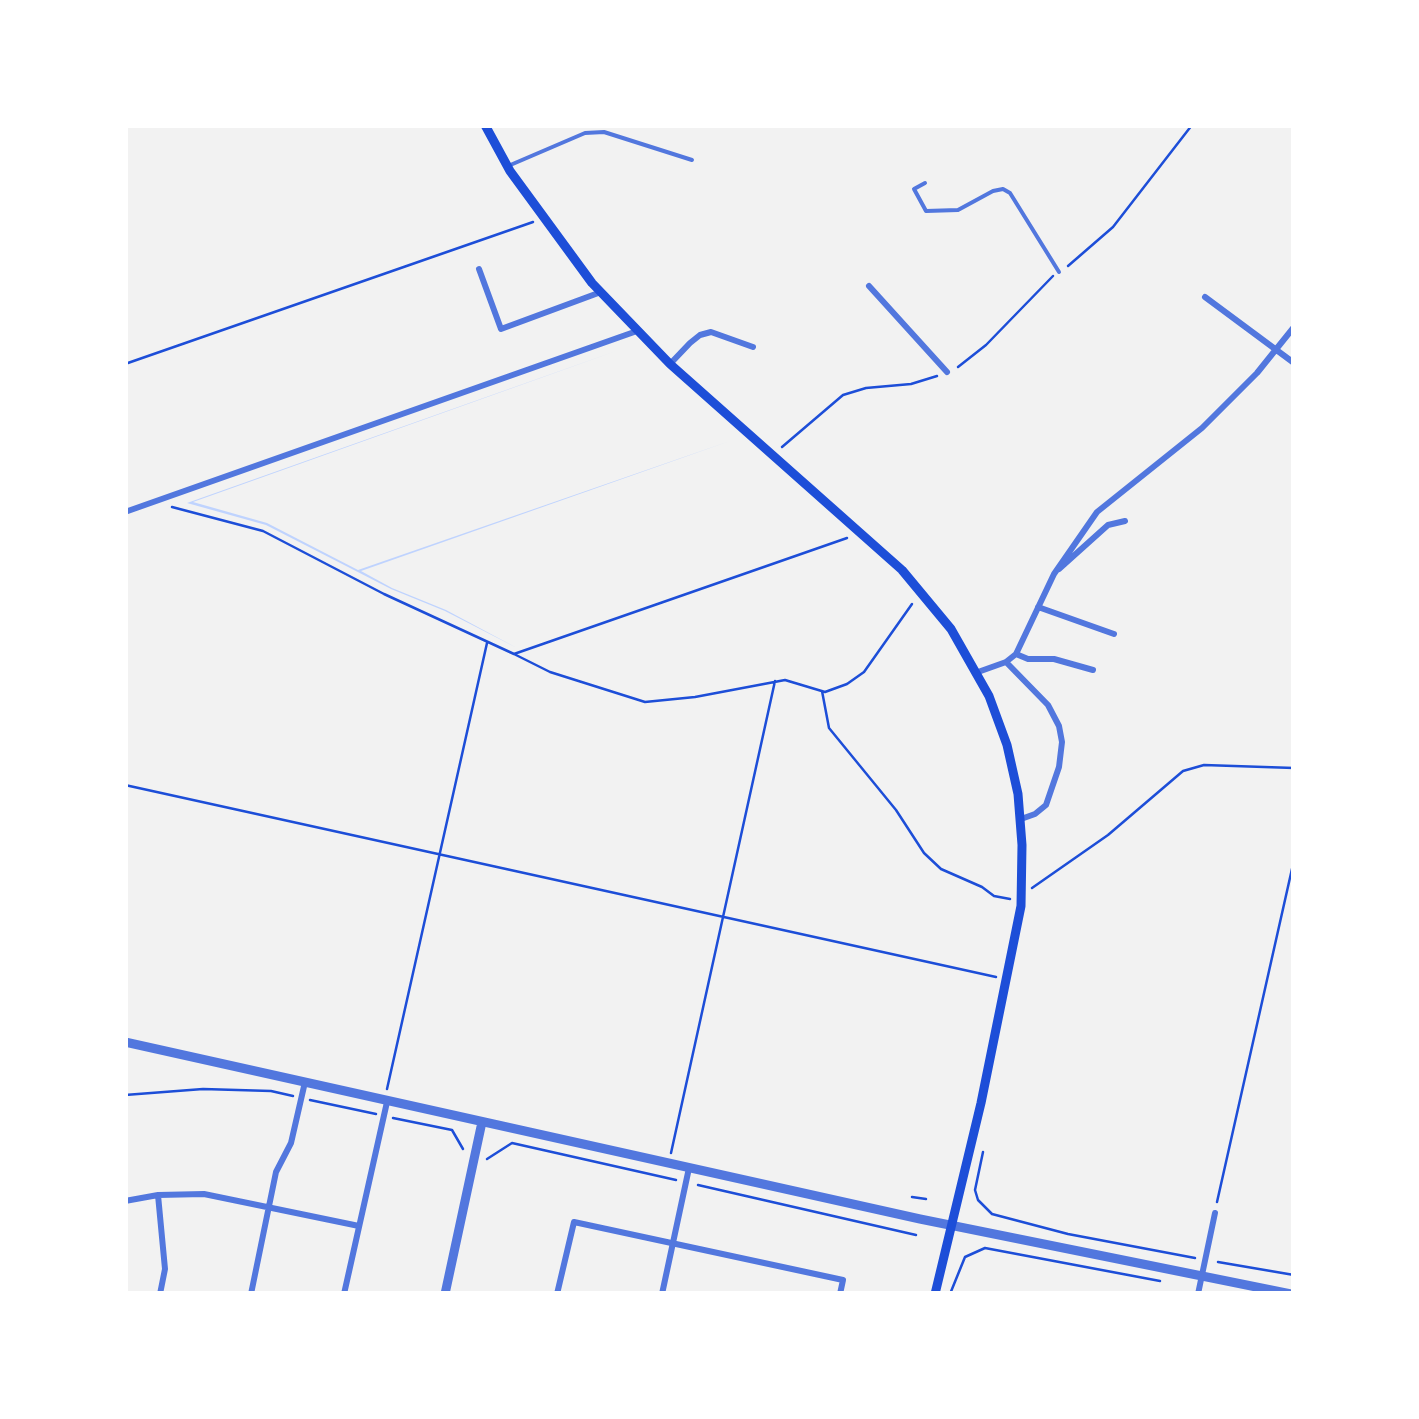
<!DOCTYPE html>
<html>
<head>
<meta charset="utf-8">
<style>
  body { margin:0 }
  #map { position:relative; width:1419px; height:1419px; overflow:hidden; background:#f2f2f2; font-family:"Crimson Pro",serif }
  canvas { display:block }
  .frame { position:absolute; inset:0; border:128px solid #fff; pointer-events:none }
</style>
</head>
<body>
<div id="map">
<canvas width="1419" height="1419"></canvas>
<div class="frame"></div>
</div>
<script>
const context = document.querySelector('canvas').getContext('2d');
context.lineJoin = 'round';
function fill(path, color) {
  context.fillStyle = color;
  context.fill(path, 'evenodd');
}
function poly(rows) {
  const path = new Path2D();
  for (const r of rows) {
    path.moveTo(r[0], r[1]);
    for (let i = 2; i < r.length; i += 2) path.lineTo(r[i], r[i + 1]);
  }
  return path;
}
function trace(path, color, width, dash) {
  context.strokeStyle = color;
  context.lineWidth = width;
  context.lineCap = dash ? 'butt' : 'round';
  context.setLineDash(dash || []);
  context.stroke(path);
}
fill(poly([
  [619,350,193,502,267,523,358,570,730,441,361,571,392,588,446,610,517,648,445,611,391,589,266,525,187,503]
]), '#bfd3fe');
trace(poly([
  [1068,266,1113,227,1192,125],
  [125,364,533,222],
  [958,367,986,345,1053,276],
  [782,447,843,395,866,388,911,384,937,376],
  [172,507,263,531,384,594,514,654,847,538],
  [514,654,550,672,645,702,695,697,785,680,825,692,847,684,864,672,912,604],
  [822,691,829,728,896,810,924,853,941,869,982,887,994,896,1010,899],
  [125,785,996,977],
  [1032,888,1108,835,1183,771,1204,765,1294,768],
  [387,1089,487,643],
  [125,1095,203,1089,271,1091,293,1096],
  [310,1100,376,1114],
  [393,1118,452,1130,463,1149],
  [983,1152,975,1190,978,1200,992,1214,1068,1234,1195,1258],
  [671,1153,775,681],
  [487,1159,512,1143,676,1180],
  [698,1185,916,1235],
  [912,1197,926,1199],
  [1217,1202,1294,860],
  [1218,1262,1294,1275],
  [950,1294,965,1257,985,1248,1160,1281]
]), '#1d4ed8', 2.5);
trace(poly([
  [508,166,585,133,604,132,692,160],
  [925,183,914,189,926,211,958,210,993,191,1003,189,1010,193,1059,272]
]), '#5277de', 4);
trace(poly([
  [479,269,501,329,601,292],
  [869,286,947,372],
  [1205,297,1294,363],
  [670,364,690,343,700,335,711,332,753,347],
  [125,512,637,331],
  [1059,569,1108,525,1125,521],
  [1038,607,1114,634],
  [1016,654,1028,659,1054,659,1093,670],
  [1006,662,1048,705,1059,726,1062,742,1059,767,1046,805,1035,814,1021,819],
  [978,672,1006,662,1016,654,1054,574,1097,512,1202,428,1257,373,1294,327],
  [158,1195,165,1269,160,1294],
  [125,1201,158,1195,204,1194,359,1226],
  [251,1294,276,1172,291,1143,305,1082],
  [344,1294,387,1102],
  [557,1294,574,1222,843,1280,840,1294],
  [662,1294,689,1168],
  [1198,1294,1215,1213]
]), '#5277de', 6);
trace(poly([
  [125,1042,920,1219,1291,1294],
  [445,1294,482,1122]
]), '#5277de', 9);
trace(poly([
  [485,125,510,171,592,283,670,364,902,570,951,629,989,696,1007,745,1018,794,1022,845,1021,906,981,1103,935,1294]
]), '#1d4ed8', 9);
</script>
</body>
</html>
